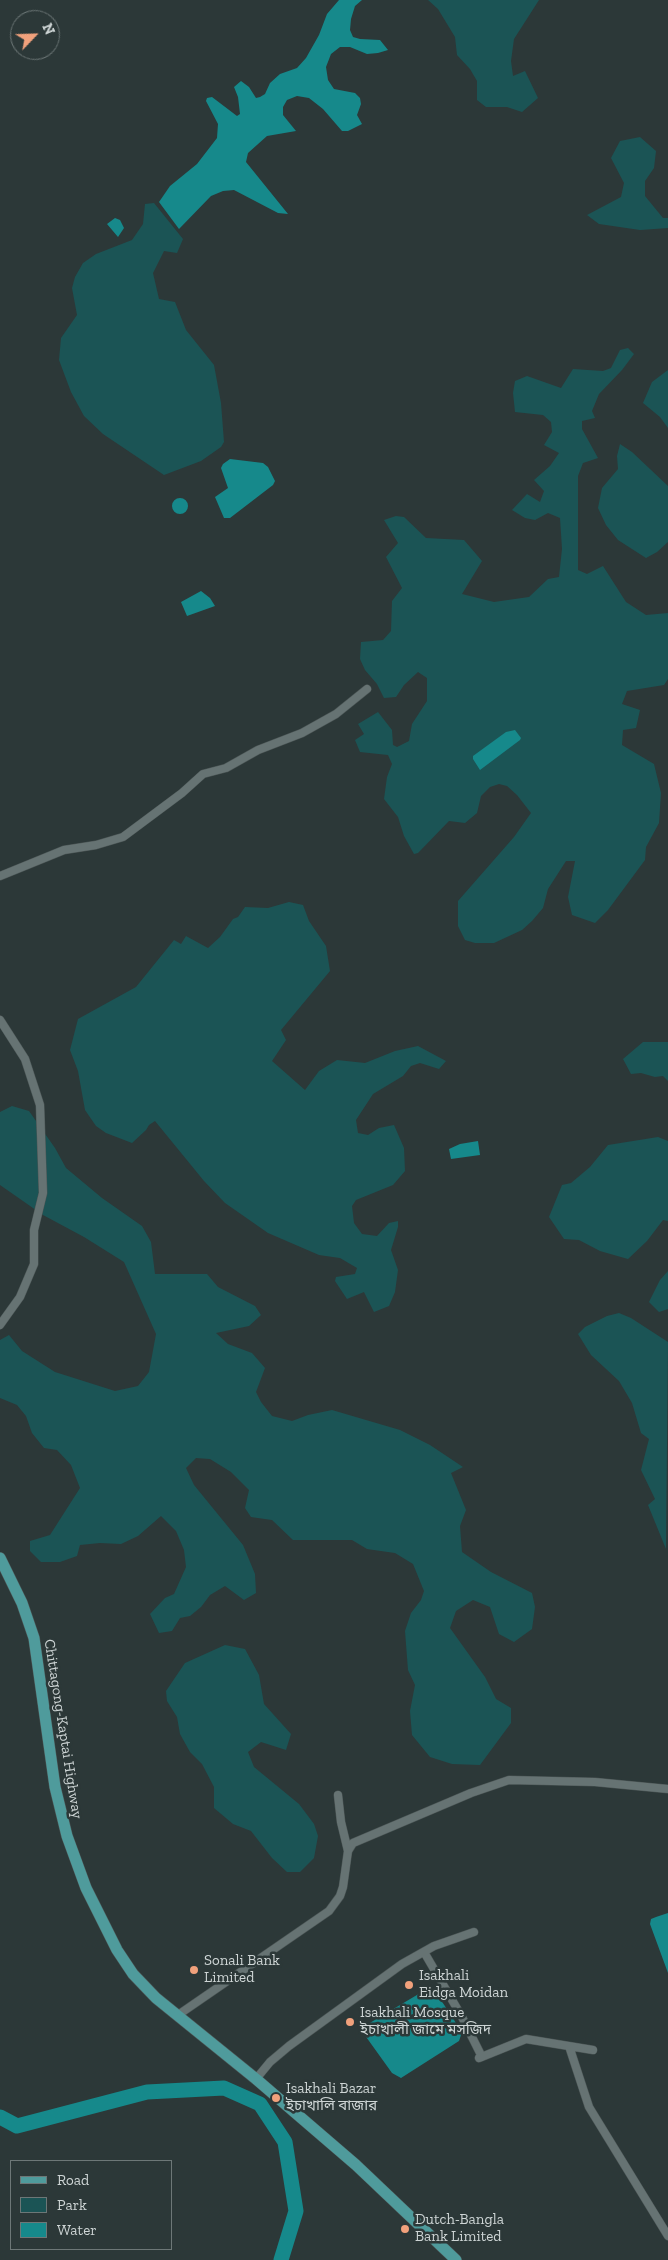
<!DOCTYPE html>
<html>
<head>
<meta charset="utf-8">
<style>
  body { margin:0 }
  #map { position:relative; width:668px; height:2260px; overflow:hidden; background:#2c3838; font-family:"Zilla Slab",serif }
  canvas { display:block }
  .legend { position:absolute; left:10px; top:2160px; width:162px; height:90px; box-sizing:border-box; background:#2c3838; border:1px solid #6d7777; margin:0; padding:6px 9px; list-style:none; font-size:15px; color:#ced5d5 }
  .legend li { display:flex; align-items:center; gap:10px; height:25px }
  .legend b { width:25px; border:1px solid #6d7777 }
  .north { position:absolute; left:10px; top:10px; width:50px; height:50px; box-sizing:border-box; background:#2c3838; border:1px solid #6d7777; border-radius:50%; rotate:66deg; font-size:14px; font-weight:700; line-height:20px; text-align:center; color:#ced5d5 }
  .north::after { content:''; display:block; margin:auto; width:18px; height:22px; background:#f1a17c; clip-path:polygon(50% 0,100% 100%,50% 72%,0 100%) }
</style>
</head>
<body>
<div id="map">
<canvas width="668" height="2260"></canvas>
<ul class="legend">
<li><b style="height:6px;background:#4f9b9c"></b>Road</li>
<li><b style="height:14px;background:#1b5455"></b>Park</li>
<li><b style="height:14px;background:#16898b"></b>Water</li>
</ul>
<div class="north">N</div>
</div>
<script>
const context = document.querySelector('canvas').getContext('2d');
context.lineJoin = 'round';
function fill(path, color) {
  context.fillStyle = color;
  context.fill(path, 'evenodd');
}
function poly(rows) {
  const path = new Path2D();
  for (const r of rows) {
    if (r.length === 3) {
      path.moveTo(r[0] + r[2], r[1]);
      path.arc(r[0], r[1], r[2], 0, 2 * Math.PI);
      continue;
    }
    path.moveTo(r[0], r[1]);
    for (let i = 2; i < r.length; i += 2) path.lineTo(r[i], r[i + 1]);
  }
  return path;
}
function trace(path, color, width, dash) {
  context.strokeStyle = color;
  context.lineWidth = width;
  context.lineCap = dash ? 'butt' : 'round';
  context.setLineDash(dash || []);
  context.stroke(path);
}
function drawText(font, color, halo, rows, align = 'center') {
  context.font = font + ' "Zilla Slab","Noto Sans Bengali",serif';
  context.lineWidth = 5;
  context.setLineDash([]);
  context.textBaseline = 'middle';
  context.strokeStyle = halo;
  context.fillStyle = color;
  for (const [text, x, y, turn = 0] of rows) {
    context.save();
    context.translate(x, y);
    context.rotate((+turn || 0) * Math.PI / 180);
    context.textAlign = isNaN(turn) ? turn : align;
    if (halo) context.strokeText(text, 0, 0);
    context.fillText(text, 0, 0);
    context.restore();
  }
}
fill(poly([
  [428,0,539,0,514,39,511,61,513,76,525,71,538,98,522,112,507,107,486,107,477,100,477,81,470,69,457,55,455,37,438,9],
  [640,137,656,151,654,168,645,181,645,196,663,218,668,218,668,228,640,230,599,224,587,215,621,197,624,183,611,158,620,141],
  [154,203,183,239,177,253,164,251,153,273,159,299,175,302,186,330,214,365,221,403,224,442,221,447,201,461,164,475,103,434,84,416,71,392,59,360,61,338,77,315,72,288,75,277,83,263,96,254,132,240,143,224,145,204],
  [628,348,634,354,622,370,599,394,592,411,595,418,582,421,582,429,598,458,583,463,578,476,578,570,587,574,603,566,626,602,646,615,668,613,668,679,664,685,627,691,622,704,640,710,636,728,623,730,622,745,654,764,661,793,659,823,646,847,645,860,608,910,595,923,572,915,568,897,575,861,566,861,548,889,543,908,532,921,522,930,494,943,475,943,465,940,458,926,458,901,514,837,531,813,517,795,507,786,499,784,490,787,481,796,477,813,465,823,449,821,418,853,414,854,404,836,398,817,384,799,387,777,392,764,388,755,360,752,355,740,364,734,358,724,378,712,392,730,393,745,397,747,409,741,412,724,427,701,427,678,418,672,404,685,396,697,384,698,377,684,365,670,360,659,361,642,383,640,391,631,392,601,402,588,386,557,398,543,384,520,396,516,404,517,426,538,464,540,482,561,462,594,494,602,529,597,548,579,559,577,562,549,560,518,548,513,535,520,525,518,512,510,527,494,540,502,544,491,534,480,550,466,559,453,544,445,552,432,551,422,543,415,515,412,513,393,515,381,527,376,561,388,573,369,603,371,611,368,620,350],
  [668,370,668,428,660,417,643,403,652,382],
  [620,444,632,452,668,486,668,542,657,552,646,558,618,540,606,525,598,508,602,488,618,469,617,456],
  [289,902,303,905,309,921,326,946,330,971,281,1030,286,1040,272,1061,305,1090,319,1071,337,1060,365,1063,395,1051,418,1046,446,1061,439,1069,420,1063,411,1066,403,1076,373,1094,356,1120,358,1133,368,1135,379,1128,394,1125,404,1148,405,1171,393,1185,356,1200,352,1206,354,1223,362,1234,377,1236,389,1223,398,1221,398,1227,391,1250,398,1270,395,1292,389,1306,374,1312,364,1292,347,1299,335,1281,336,1277,355,1274,357,1268,340,1258,319,1255,268,1233,225,1203,204,1181,155,1121,149,1125,146,1130,132,1143,106,1133,96,1126,85,1110,78,1071,70,1050,78,1019,136,987,174,940,181,944,186,936,208,948,220,937,233,919,238,917,245,907,268,908],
  [643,1042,668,1042,668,1081,663,1076,655,1077,641,1073,631,1074,623,1059],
  [12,1106,29,1111,55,1148,66,1168,102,1198,142,1226,151,1242,155,1274,207,1274,218,1287,255,1306,261,1315,249,1326,216,1333,228,1344,252,1353,265,1368,256,1392,261,1402,272,1416,292,1421,308,1415,332,1410,400,1430,430,1445,463,1467,451,1473,466,1510,460,1526,462,1552,491,1572,532,1593,535,1607,532,1629,514,1642,499,1634,490,1607,473,1600,456,1611,450,1628,485,1677,496,1699,511,1708,511,1723,480,1765,452,1764,430,1757,412,1735,410,1711,415,1685,408,1670,405,1631,411,1613,421,1600,424,1591,413,1564,395,1553,367,1549,352,1540,293,1540,272,1520,251,1517,245,1508,249,1490,231,1472,210,1459,196,1458,186,1468,194,1485,243,1545,255,1574,256,1593,244,1600,225,1586,210,1595,201,1607,190,1616,180,1618,172,1631,159,1633,150,1614,165,1598,174,1594,186,1567,184,1550,176,1531,161,1516,138,1536,121,1544,100,1543,80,1545,77,1556,60,1562,41,1562,30,1551,30,1541,50,1535,80,1488,71,1465,57,1450,44,1448,32,1433,26,1416,17,1405,0,1398,0,1340,9,1335,22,1351,55,1372,115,1391,138,1386,149,1372,156,1334,124,1262,84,1237,43,1215,0,1185,0,1112],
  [658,1137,668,1141,668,1221,663,1220,647,1241,628,1259,600,1251,579,1240,564,1239,549,1217,562,1185,571,1183,590,1167,608,1145],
  [668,1271,668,1309,659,1312,649,1302,660,1280],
  [619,1313,631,1318,668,1342,666,1549,648,1505,655,1499,641,1470,649,1439,641,1433,632,1403,619,1381,591,1355,578,1334,585,1327,607,1316],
  [225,1645,245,1649,259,1675,264,1704,291,1734,286,1750,261,1742,248,1752,254,1767,299,1804,314,1824,318,1836,314,1858,300,1872,287,1872,272,1858,251,1831,233,1824,214,1808,214,1787,202,1764,190,1752,180,1734,177,1717,167,1701,166,1691,185,1663]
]), '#1b5455');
fill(poly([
  [339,0,362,0,355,6,351,19,350,30,353,37,360,39,380,40,388,50,378,53,367,54,350,47,340,47,331,54,326,67,328,80,334,89,355,93,360,98,361,104,357,115,362,124,348,131,342,131,323,109,309,98,297,96,287,100,283,107,283,115,296,131,267,136,248,153,246,162,288,214,278,213,234,190,223,191,211,196,179,229,159,202,170,186,197,164,217,138,218,124,206,101,207,98,212,97,237,116,240,114,238,97,234,87,241,81,249,87,256,98,260,97,265,94,270,83,280,74,297,68,306,58,319,35,327,14],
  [115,218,120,220,124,228,118,237,107,224],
  [230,459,263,463,268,467,275,481,273,485,230,518,224,518,215,497,228,488,221,468,223,464],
  [180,506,8],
  [201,591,210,598,215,606,187,616,181,602],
  [515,730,521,738,520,740,480,770,473,759,473,756,506,732],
  [478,1141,480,1155,451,1159,449,1149,460,1144],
  [668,1913,668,1973,650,1924,651,1919,656,1917],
  [427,1989,432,1989,437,1994,456,2023,461,2035,459,2041,401,2078,392,2073,364,2034,363,2029,368,2024]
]), '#16898b');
trace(poly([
  [0,2117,17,2126,147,2092,224,2088,260,2104,285,2142,296,2211,281,2260]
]), '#16898b', 15);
const minor = poly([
  [0,876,64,850,96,845,123,837,182,793,203,774,226,768,258,750,302,733,336,714,367,689],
  [0,1020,25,1059,40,1105,43,1193,34,1230,34,1264,20,1297,0,1325],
  [338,1795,341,1822,348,1851],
  [424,1952,462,2017,482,2057],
  [178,2015,329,1911,340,1896,343,1887,348,1851,353,1843,471,1793,509,1780,595,1782,668,1789],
  [569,2046,589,2107,668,2236],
  [479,2058,526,2039,593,2050],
  [256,2079,270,2062,289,2046,402,1964,434,1946,474,1932]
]);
const primary = poly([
  [0,1558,22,1603,34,1638,55,1787,67,1836,86,1888,117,1950,133,1974,156,1998,256,2079,356,2165,456,2260]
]);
trace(minor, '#4c5656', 9);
trace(primary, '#4c5656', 12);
trace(minor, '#667373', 8);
trace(primary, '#4f9b9c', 11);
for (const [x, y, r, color] of [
  [194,1970,5,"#f1a17c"],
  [409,1985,5,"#f1a17c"],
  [350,2022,5,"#f1a17c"],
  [276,2098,5,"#f1a17c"],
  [405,2229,5,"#f1a17c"]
]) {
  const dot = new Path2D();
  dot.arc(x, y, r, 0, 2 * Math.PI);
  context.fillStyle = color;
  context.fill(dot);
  trace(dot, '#2c3838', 2);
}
drawText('15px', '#ced5d5', '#2c3838', [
  ["Chittagong-Kaptai Highway",63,1729,81]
]);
drawText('15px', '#ced5d5', '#2c3838', [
  ["Sonali Bank",204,1961],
  ["Limited",204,1978],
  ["Isakhali",419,1976],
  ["Eidga Moidan",419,1993],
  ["Isakhali Mosque",360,2013],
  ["ইচাখালী জামে মসজিদ",360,2030],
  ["Isakhali Bazar",286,2089],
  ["ইচাখালি বাজার",286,2106],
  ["Dutch-Bangla",415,2220],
  ["Bank Limited",415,2237]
], 'left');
</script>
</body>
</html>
